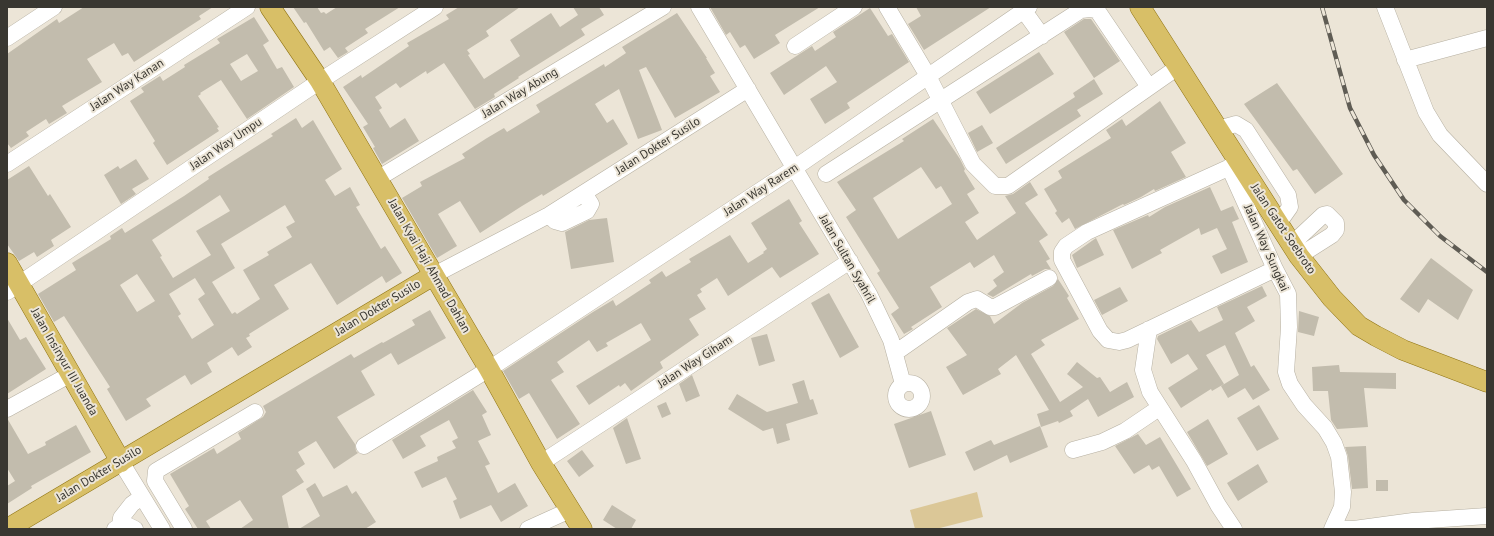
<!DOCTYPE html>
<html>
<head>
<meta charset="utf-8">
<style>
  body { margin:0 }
  #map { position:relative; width:1494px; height:536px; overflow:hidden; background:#ece5d7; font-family:"PT Sans",sans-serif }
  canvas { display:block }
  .frame { position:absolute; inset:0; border:8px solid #393731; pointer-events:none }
</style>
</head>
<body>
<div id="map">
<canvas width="1494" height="536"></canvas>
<div class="frame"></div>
</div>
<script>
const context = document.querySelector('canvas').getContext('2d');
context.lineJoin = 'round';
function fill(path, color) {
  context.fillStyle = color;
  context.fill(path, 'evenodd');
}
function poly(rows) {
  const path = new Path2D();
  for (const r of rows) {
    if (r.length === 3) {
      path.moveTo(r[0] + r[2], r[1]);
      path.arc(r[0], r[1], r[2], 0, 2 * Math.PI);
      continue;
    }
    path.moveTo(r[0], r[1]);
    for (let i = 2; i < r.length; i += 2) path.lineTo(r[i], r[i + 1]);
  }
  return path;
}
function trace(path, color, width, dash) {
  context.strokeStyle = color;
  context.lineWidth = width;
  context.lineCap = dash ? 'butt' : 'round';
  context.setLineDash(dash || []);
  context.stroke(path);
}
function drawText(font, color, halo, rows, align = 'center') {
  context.font = font + ' "PT Sans",sans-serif';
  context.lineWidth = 4;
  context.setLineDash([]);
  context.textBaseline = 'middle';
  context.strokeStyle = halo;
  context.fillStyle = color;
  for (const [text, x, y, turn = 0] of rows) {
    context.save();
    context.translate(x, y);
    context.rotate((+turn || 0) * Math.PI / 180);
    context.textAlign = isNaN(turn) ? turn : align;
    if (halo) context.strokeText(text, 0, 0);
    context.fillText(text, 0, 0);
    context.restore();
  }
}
fill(poly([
  [977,492,983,517,936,529,915,529,910,510]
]), '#dbc797');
fill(poly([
  [84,7,213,7,199,16,201,19,134,62,128,53,122,56,114,43,87,59,102,82,62,106,67,113,49,124,46,119,26,132,29,136,11,148,7,143,7,54,57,19,59,23],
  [293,7,317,7,321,13,324,12,326,14,337,7,400,7,365,29,368,33,345,48,348,52,338,58,330,47,324,51,306,22,304,23],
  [459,7,520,7,486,31,489,36,467,50,470,54,468,55,484,79,520,56,510,40,551,13,560,27,578,15,573,7,599,7,604,15,581,29,585,35,518,77,519,78,494,94,495,97,475,109,444,63,427,74,426,71,400,88,396,83,375,97,382,108,379,110,390,128,405,118,419,141,382,164,373,148,375,147,363,127,368,124,343,87,361,75,362,78,409,46,407,43,449,19,446,15],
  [710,7,820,7,775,35,780,43,754,59,745,45,740,48,730,32,726,35],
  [916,7,991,7,924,50,908,24,921,16],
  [870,8,888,36,892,34,909,62,847,103,850,108,825,124,810,99,837,82,826,66,784,95,770,73,812,46,815,51,836,37,833,32],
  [677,13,707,58,706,58,715,73,710,76,720,92,675,118,646,67,639,70,662,130,638,139,619,89,595,104,607,123,613,119,628,144,543,196,542,194,522,206,480,233,460,201,438,214,457,246,437,258,402,198,422,186,420,182,465,158,462,154,487,138,504,128,507,132,540,112,536,105,604,64,605,67,626,53,622,47],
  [254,17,269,41,263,45,277,69,282,67,294,87,247,119,221,80,200,93,201,94,198,96,219,127,217,128,219,131,167,165,153,143,155,141,130,101,144,92,141,88,160,76,163,81,185,67,184,65,220,43,217,39],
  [247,54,258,71,241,81,230,64],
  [1084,19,1091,19,1120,61,1094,78,1064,32],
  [1039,52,1054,74,990,114,976,92],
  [1094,79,1103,94,1077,110,1081,116,1006,164,996,148,1075,97,1073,93],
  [1277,83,1343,174,1315,194,1297,169,1293,171,1244,104],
  [1160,101,1186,143,1171,152,1186,177,1155,191,1154,189,1141,197,1124,205,1123,204,1075,229,1069,218,1062,223,1055,213,1057,211,1044,189,1062,178,1058,171,1111,138,1106,130,1122,119,1126,126],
  [296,118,302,128,313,120,342,169,325,180,335,196,350,187,360,205,356,207,381,249,385,246,402,273,386,283,382,276,337,305,311,263,274,285,289,309,249,334,250,336,246,338,252,347,238,356,232,347,207,363,212,372,191,385,185,375,146,399,151,406,126,421,107,389,110,387,64,316,54,322,38,294,76,270,72,263,111,239,110,236,122,228,125,233,184,196,209,179,208,177,273,136,271,134],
  [220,195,230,211,196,231,211,255,173,278,160,257,162,256,152,240],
  [285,205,295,222,286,227,292,237,267,252,269,255,243,270,260,299,237,314,235,312,232,314,212,282,235,268,221,244],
  [137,274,155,301,137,312,120,285],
  [195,278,205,294,198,299,214,325,192,339,178,316,181,314,169,294],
  [933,119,960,159,965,169,964,171,975,189,967,194,979,213,965,222,977,240,1016,213,1005,196,1013,194,1030,182,1038,195,1025,203,1048,235,1039,241,1050,259,1046,261,1051,269,1045,269,1032,276,1031,274,993,297,987,294,997,286,993,280,1004,272,994,255,974,268,970,262,930,287,942,307,911,327,913,329,904,334,891,314,899,308,877,273,880,271,846,217,856,210,837,182,904,141,902,139],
  [921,167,936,189,941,186,952,204,898,239,873,198],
  [982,125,993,143,977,152,968,133],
  [136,159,149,179,132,189,136,194,121,204,104,175,118,166,120,169],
  [29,166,48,196,50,194,71,227,51,240,54,246,37,257,34,252,19,261,7,244,7,180],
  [1210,187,1221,211,1233,206,1239,219,1232,222,1248,262,1221,274,1212,256,1227,249,1217,228,1201,235,1199,228,1160,250,1162,253,1132,269,1113,230,1148,215,1149,217,1165,207],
  [789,199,802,221,799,223,819,254,780,278,772,267,728,296,717,278,700,289,702,292,697,295,706,309,689,319,699,335,660,362,663,368,631,391,625,383,620,387,619,385,589,405,576,386,651,340,641,323,606,343,608,346,597,352,589,340,557,362,564,372,551,380,580,424,557,439,529,393,519,399,503,371,593,312,613,300,616,306,651,283,649,280,662,271,666,277,691,262,689,259,730,235,748,263,764,253,763,252,767,249,751,223],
  [607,218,614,262,571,269,565,232,589,220],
  [1096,238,1104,255,1077,268,1072,255],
  [1431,258,1473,290,1458,320,1428,299,1419,313,1400,299],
  [1058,279,1069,296,1067,298,1079,319,1041,340,1045,345,1031,354,1060,402,1083,387,1067,374,1077,362,1097,378,1100,377,1110,392,1127,382,1134,397,1098,417,1088,399,1070,411,1073,416,1059,423,1058,421,1041,427,1037,414,1049,410,1016,355,998,369,1001,374,963,395,946,367,967,355,947,328,976,309,990,316,994,324,1022,303,1053,286],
  [1262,286,1267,296,1247,307,1255,321,1235,333,1251,367,1254,365,1270,390,1253,400,1245,388,1228,398,1221,386,1239,375,1225,345,1206,355,1224,384,1212,391,1211,389,1181,408,1168,388,1198,369,1188,354,1171,364,1157,339,1158,336,1191,320,1199,332,1223,320,1217,307],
  [1120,287,1128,301,1102,315,1094,300],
  [829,293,859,347,840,358,811,303],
  [430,310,446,338,398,365,391,353,361,371,375,395,337,417,355,444,356,451,358,453,334,469,316,441,298,452,305,464,296,470,304,482,282,496,289,529,240,529,253,520,240,500,206,521,211,529,198,529,185,509,189,506,170,474,214,448,217,454,241,439,238,433,263,417,266,412,263,406,351,354,354,358,382,342,383,343,415,325,412,320],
  [1299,311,1319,317,1314,336,1298,332],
  [7,318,20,340,26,337,46,369,7,394],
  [767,334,775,361,759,366,751,338],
  [1339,365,1340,372,1396,373,1396,389,1364,388,1368,427,1337,429,1331,420,1328,391,1313,391,1312,367],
  [692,375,700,396,686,402,679,384],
  [804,380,810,400,813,399,818,414,786,424,790,440,777,444,773,428,763,431,728,409,737,394,767,412,798,403,792,384],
  [473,390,487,412,482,415,491,435,478,441,490,464,485,466,498,493,515,483,528,506,501,522,491,505,460,519,453,501,457,499,446,477,422,488,414,472,438,461,437,457,456,448,452,441,458,438,449,420,420,436,426,446,403,459,392,440],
  [666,402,671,414,662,418,657,406],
  [1259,405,1279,439,1257,451,1237,418],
  [931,411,946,455,909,468,894,424],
  [7,418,28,454,46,445,45,442,76,425,91,452,31,486,32,488,7,504,7,486,15,481,7,468],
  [627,418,641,459,626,464,613,428],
  [1208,419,1228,454,1207,466,1187,432],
  [1040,426,1048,447,1010,463,1007,455,974,471,965,452,991,440,994,445],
  [1138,434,1146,445,1160,437,1191,489,1177,497,1159,466,1152,470,1149,465,1134,474,1115,446],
  [1366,446,1368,488,1352,489,1348,456,1345,447],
  [582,450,594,466,579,477,567,461],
  [1258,464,1268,482,1238,501,1227,483],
  [1376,480,1388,480,1388,491,1376,491],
  [315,483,323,497,347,485,352,494,356,491,376,522,365,529,299,529,320,516,306,489],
  [612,505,636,520,631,529,617,529,603,520]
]), '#c2bcad');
const minor = poly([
  [699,7,869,294,891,340,903,384],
  [887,7,928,76,973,164,995,186,1008,186,1178,67],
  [1385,7,1426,112,1440,135,1487,184],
  [1024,11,1042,36],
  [7,38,54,7],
  [795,46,854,7],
  [1405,60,1487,38],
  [1218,129,1236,124,1246,130,1288,195,1290,207,1278,224],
  [1239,163,1087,232,1066,246,1062,252,1062,260,1100,331,1108,340,1119,342,1127,340,1275,269],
  [7,164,247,7],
  [1229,167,1275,269,1288,294,1289,327,1286,372,1290,384,1304,405,1325,428,1334,443,1339,457,1343,492,1342,507,1332,529],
  [826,174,1081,10,1090,9,1097,10,1149,87],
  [377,179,663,7],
  [549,215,555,221,562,223,587,211,591,204,584,193],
  [1292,244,1323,215,1327,214,1336,223,1336,230,1332,235,1299,256],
  [434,275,549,215,748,89],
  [7,292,320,81,435,7],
  [1149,329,1143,370,1150,392,1194,461,1218,505,1234,529],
  [895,353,968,302,977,299,990,307,995,307,1049,278],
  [909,396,13],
  [7,409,71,374],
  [364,446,489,369,793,169,1029,7],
  [1073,450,1102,442,1125,431,1159,408],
  [121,462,162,529],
  [541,463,850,261],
  [120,526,121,518,132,504,142,497],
  [1334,528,1354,529,1413,521,1487,516],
  [115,529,125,524,135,529],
  [184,529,155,481,156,471,255,412],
  [528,529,570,510]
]);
const major = poly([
  [270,7,320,81,489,369,541,463,582,529],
  [1140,7,1299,256,1332,298,1359,326,1376,336,1403,350,1487,382],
  [7,263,121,462],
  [7,529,434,275]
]);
trace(minor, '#b6b0a2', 17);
trace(major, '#8f7312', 21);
trace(minor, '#fff', 16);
trace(major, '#d8bf67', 20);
const rail = poly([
  [1322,7,1350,108,1374,155,1404,200,1440,236,1487,272]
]);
trace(rail, '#5f5c54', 4.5);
trace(rail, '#ece5d7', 3, [9]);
drawText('12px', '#393731', '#ece5d7', [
  ["Jalan Way Kanan",127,85,-33],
  ["Jalan Way Abung",520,93,-31],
  ["Jalan Way Umpu",226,144,-34],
  ["Jalan Dokter Susilo",658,146,-32],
  ["Jalan Way Rarem",761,190,-33],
  ["Jalan Gatot Soebroto",1283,229,56],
  ["Jalan Way Sungkai",1266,248,66],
  ["Jalan Sultan Syahril",847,259,60],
  ["Jalan Kyai Haji Ahmad Dahlan",429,266,60],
  ["Jalan Dokter Susilo",378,308,-31],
  ["Jalan Insinyur III Juanda",64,362,60],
  ["Jalan Way Giham",695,362,-33],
  ["Jalan Dokter Susilo",99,474,-31]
]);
</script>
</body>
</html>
